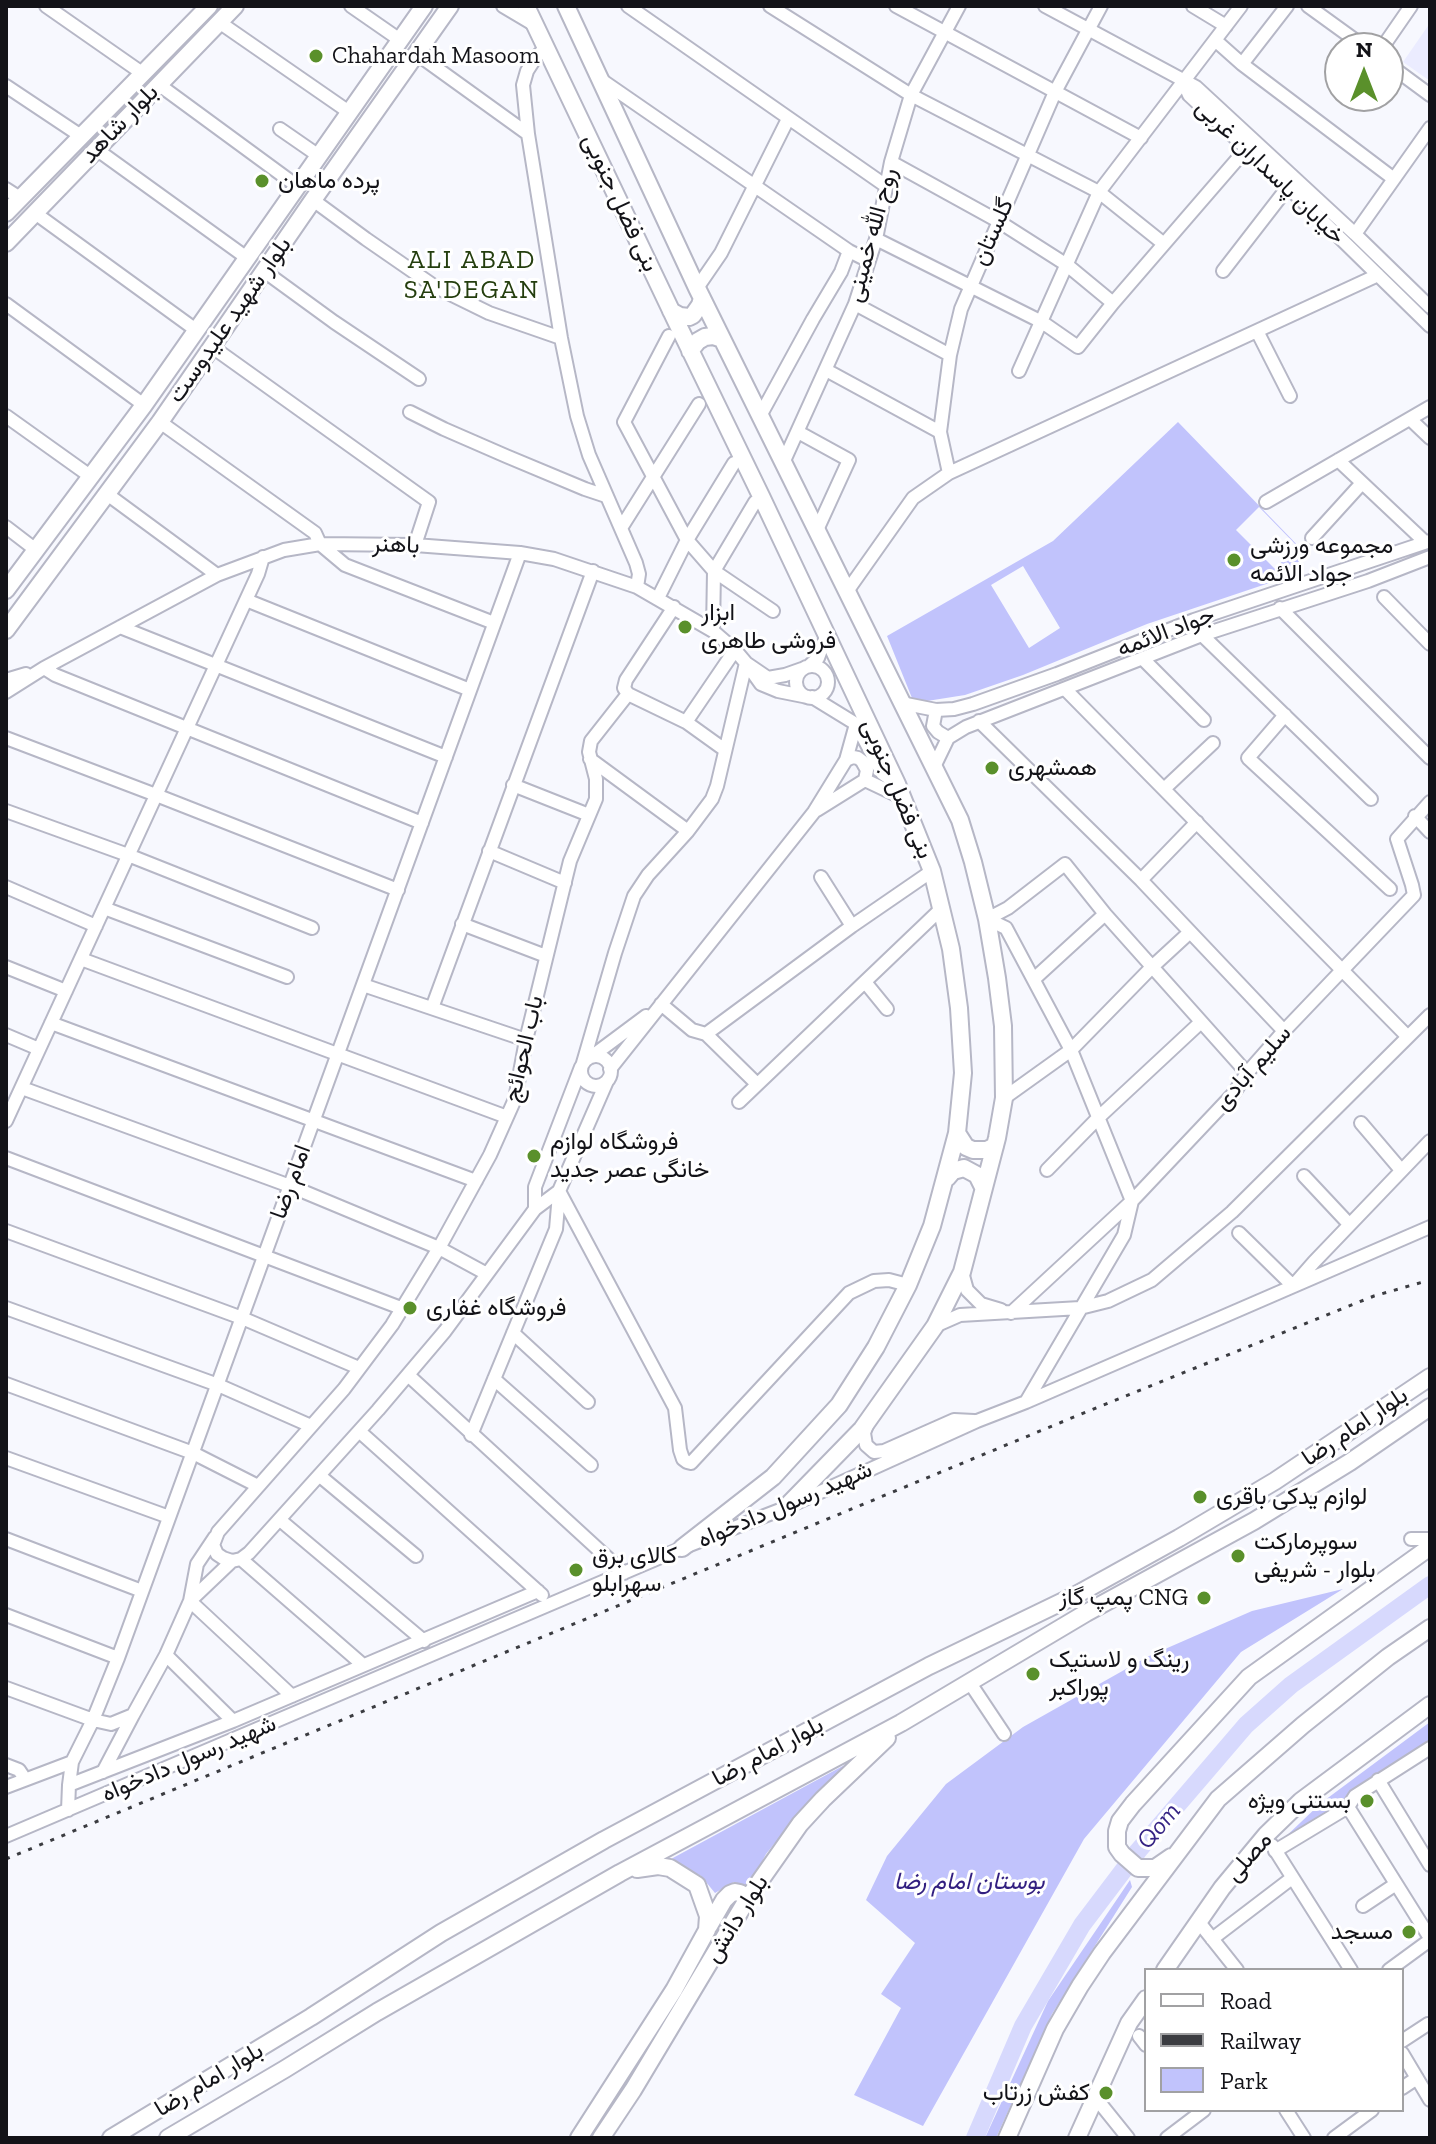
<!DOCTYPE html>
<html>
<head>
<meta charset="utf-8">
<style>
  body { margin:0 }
  #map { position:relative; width:1436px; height:2144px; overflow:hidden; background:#f7f8fe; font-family:"Zilla Slab",serif }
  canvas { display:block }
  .frame { position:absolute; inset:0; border:8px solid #131318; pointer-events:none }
  .legend { position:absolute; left:1144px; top:1968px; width:260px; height:144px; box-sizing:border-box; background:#fff; border:2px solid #a1a1a3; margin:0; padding:10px 14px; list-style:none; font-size:24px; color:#131318 }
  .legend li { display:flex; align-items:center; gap:16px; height:40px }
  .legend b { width:40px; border:2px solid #a1a1a3 }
  .north { position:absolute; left:1324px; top:32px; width:80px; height:80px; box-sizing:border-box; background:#fff; border:2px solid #a1a1a3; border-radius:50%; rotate:0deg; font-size:22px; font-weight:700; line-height:32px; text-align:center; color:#131318 }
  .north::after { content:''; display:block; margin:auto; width:28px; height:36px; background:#5a902b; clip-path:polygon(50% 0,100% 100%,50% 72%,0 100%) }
</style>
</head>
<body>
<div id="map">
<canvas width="1436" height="2144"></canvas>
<div class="frame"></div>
<ul class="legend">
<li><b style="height:10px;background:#fff"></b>Road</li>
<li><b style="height:10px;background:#3b3c41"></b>Railway</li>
<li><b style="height:22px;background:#c1c3fc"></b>Park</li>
</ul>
<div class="north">N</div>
</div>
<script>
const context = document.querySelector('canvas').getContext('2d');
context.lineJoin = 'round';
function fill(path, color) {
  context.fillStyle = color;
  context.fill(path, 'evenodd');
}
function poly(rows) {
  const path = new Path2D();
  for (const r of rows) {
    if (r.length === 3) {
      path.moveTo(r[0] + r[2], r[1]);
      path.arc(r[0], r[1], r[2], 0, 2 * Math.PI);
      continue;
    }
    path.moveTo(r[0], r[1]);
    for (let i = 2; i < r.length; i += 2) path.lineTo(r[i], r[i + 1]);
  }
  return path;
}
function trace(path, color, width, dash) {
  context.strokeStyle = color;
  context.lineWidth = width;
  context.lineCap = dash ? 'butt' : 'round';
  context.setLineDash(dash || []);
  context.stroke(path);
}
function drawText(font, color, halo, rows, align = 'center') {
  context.font = font + ' "Zilla Slab",Vazirmatn,serif';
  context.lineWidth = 6;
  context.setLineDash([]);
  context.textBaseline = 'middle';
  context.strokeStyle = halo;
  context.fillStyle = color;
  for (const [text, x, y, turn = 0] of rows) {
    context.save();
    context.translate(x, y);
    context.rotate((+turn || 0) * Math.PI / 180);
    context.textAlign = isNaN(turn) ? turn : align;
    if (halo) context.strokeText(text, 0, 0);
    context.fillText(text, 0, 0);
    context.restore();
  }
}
fill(poly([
  [1430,23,1430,81,1403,62]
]), '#ebecff');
fill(poly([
  [1178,422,1306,554,1284,578,1147,624,1023,675,965,695,927,701,912,698,887,636,1053,541],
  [1259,507,1297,546,1275,569,1236,530],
  [1023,566,1060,628,1029,648,991,585],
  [1343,1589,1241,1652,1084,1839,923,2126,854,2095,901,2008,881,1994,915,1943,866,1900,887,1856,946,1784,1023,1727,1149,1656,1252,1611],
  [1430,1722,1430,1744,1341,1806,1280,1842,1321,1803],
  [852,1761,813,1797,787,1828,766,1854,749,1887,734,1882,715,1893,701,1876,671,1859],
  [1130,1880,1132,1887,1052,2014,996,2138,985,2138,1048,2001]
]), '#c1c3fc');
trace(poly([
  [975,2138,1023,2026,1082,1925,1138,1851,1246,1725,1291,1685,1430,1585]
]), '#d7d9fd', 18);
const minor = poly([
  [46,6,142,73],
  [351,6,400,40],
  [503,6,535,25],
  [628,6,886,186],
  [770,6,911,95,1099,192,1164,244],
  [896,6,1141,138],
  [1045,6,1196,87,1355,234,1430,307],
  [1193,6,1226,26],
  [1308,6,1366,48],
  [219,22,349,112],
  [1215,40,1242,64,1394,179],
  [547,47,536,57,527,71,523,85,528,134,561,338,577,416,589,455,636,563,639,574,637,587],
  [1382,48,1411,6],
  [417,54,528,134],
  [1242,64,1287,6],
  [1388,64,1430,95],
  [600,79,849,251,869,261],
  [1183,81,1189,95,1288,187,1430,326],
  [158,84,297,186],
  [6,86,81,136],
  [280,129,319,156],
  [96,149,247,258],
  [891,162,998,221,1067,265,1113,303],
  [6,189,20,198],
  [313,200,366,239,434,286,489,313,561,338],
  [35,213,196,330],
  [1355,234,1430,128],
  [876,239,1042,322,1078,347,1113,303,1247,148],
  [264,271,334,322,419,379],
  [1223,271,1288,187],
  [697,288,721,253,788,119],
  [6,304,144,405],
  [855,304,950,355],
  [1257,331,1290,396],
  [669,336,624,422,687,540,714,571,773,611],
  [211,346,429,502,415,545],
  [826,370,940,432],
  [1019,371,1099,192,1241,6],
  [410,412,444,429,506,456,585,489,606,496],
  [6,416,90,476],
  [760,416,813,319,841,272,849,251],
  [1410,419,1430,438],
  [160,422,315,533,320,544,345,565,494,623],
  [798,432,849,460,817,530],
  [1338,460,1425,542],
  [783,463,855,304,876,239,891,162,911,95,959,6],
  [949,473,940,432,950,355,961,309,1055,92,1101,6],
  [107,494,217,575],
  [1266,502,1430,407],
  [6,527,36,550],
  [621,528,699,404],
  [1312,538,1362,483],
  [714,571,755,502],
  [848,590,913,498,949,473,1378,275],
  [1384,597,1430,644],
  [658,598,687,540,734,463],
  [246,600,470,690],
  [1280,608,1430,758],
  [120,627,446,757],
  [713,631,714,571],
  [1202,635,1371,799],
  [1143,659,1204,720],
  [809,666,818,658,827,634],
  [812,682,16],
  [44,668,55,675,422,823],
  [802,669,785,675,768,678,746,663,761,684,778,691,808,697],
  [6,680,26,674],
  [1065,689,1408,1037],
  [6,692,44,668,217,575,284,550,320,544,415,545,520,553,554,559,637,587,713,631,735,650,746,663,717,786,712,799,688,831,648,875,634,896,615,953,583,1063],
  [628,694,686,722,725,750],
  [812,697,856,724,882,773,896,783],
  [901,703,936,710,954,709,973,704,1057,674,1194,620,1430,541],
  [936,710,933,726,938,732,948,738],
  [1285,715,1248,758,1390,889],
  [979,721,1141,880,1284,1031],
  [686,722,735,650],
  [6,738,156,795,398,890],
  [590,759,688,831],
  [846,760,853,757,858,758,862,761,867,770,865,780],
  [934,767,948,738,966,727,1202,635,1368,581,1430,557],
  [513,785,589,815],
  [1164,789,1213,743],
  [817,810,865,780,903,798],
  [6,811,128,855,312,928],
  [1415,816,1430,832],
  [489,851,565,883],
  [821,877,852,926],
  [1141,880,1197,822],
  [6,887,96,926],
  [104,908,287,977],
  [987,919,1006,928,1071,1050,1132,1201,1124,1235,1026,1402],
  [987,919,1008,908,1065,864,1105,914,1247,1073],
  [462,924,546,956],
  [81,959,507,1117],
  [6,967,66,991],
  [1034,979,1105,914],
  [865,982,887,1009],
  [363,985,526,1040],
  [661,1004,692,1030,706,1034,757,1084],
  [432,1008,593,571],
  [51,1023,476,1181],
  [706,1034,852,926,932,871],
  [6,1035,39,1049],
  [596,1071,15],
  [591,1057,646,1016],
  [581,1067,535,1187,535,1209,445,1331,378,1410,249,1553,241,1559,232,1561,223,1558,217,1554,213,1545,218,1532,344,1389,392,1325,439,1248,490,1155,515,1099,526,1040,570,861,596,799,596,779,589,752,591,741,628,694,624,688,626,680,674,607],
  [610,1069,814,812,846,760,856,724],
  [22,1088,290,1186,439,1248,487,1274],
  [1004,1098,1071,1050,1152,967,1190,932],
  [739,1102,942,908],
  [6,1121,258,574,263,557],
  [1361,1123,1401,1170],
  [6,1158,401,1308],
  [1047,1170,1099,1117,1201,1022],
  [1304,1176,1349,1224],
  [559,1191,675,1408,680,1450,683,1459,687,1462,691,1463,849,1293,874,1281,889,1280,908,1285],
  [535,1209,559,1191,607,1081],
  [6,1231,242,1318,359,1368],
  [1239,1233,1293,1286,1314,1262,1430,1141],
  [962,1272,967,1290,981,1304,1001,1310],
  [6,1308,218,1385,311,1426],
  [1011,1313,1132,1201,1234,1093,1247,1073,1284,1031,1414,895,1412,885,1397,839,1430,802],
  [935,1326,960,1315,1080,1308,1108,1301,1152,1280,1232,1212,1430,1015],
  [513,1333,588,1402],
  [408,1375,624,1573],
  [494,1379,591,1465],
  [6,1384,193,1453,258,1486],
  [867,1425,864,1433,866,1445,874,1452,884,1451,954,1420,974,1421],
  [359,1431,542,1595],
  [471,1435,556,1229,559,1194],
  [6,1458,169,1517],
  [320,1476,416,1556],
  [280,1520,424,1641],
  [6,1539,142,1591],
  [1411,1539,1430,1539],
  [241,1559,363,1665],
  [232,1561,190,1601,292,1696],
  [6,1615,118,1658],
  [166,1655,233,1721],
  [970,1683,1004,1734],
  [6,1688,93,1720,111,1724,133,1715,166,1655,190,1601,197,1564,215,1537],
  [6,1765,19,1770,25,1779],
  [103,1772,133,1715],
  [1378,1780,1430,1865],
  [69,1785,233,1721,538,1591],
  [6,1787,72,1762],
  [1348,1807,1430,1938],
  [68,1810,69,1785,72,1762,93,1720,118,1658,520,553],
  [6,1836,682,1548,785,1508,977,1421,1026,1402,1430,1227],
  [1272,1845,1351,1970],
  [1275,1851,1348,1807,1355,1796,1430,1748],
  [1363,1906,1396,1884],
  [1198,1921,1237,1970],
  [1212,1939,1292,1878],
  [1389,1970,1430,1940],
  [1139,2036,1146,2045],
  [1402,2041,1428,2024],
  [1402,2053,1430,2100],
  [1402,2088,1417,2078],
  [1095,2097,1128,2138],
  [1286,2110,1304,2138],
  [1167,2138,1204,2110],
  [1334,2138,1372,2110]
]);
const major = poly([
  [526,6,677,323,761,496,897,784,932,871,951,949,959,1008,963,1073,957,1133,932,1226,908,1285,876,1347,839,1405,773,1477,682,1548],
  [566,6,697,288,960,820,973,862,987,919,997,978,1003,1026,1004,1098,997,1138,962,1272,935,1326,862,1429,785,1508],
  [6,213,209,6],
  [6,243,235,6],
  [671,311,680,316,689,317,693,315,700,305,702,298],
  [690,351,698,341,705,337,713,336,722,339],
  [6,590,144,405,424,6],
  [6,630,160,422,313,200,450,6],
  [957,1133,966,1147,973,1150,987,1150,995,1146],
  [947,1178,953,1171,964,1168,977,1175,983,1187],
  [1171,1857,1155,1868,1138,1868,1122,1854,1117,1847,1117,1831,1120,1821,1133,1804,1249,1677,1430,1547],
  [709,1926,724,1900,730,1894,735,1892,740,1893,748,1898],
  [1165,1970,1222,1888,1266,1835,1301,1801,1430,1705],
  [111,2138,311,2017,441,1933,604,1840,929,1666,1076,1595,1179,1538,1275,1481,1430,1377],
  [168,2138,285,2069,377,2012,620,1873,901,1723,1086,1613,1254,1521,1350,1462,1430,1407],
  [579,2138,674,1990,707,1930,708,1916,697,1885,670,1868,658,1866,637,1869],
  [601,2138,633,2090,748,1898,800,1824,823,1799,887,1738],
  [1007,2138,1055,2029,1080,1986,1102,1953,1218,1799,1303,1725,1388,1657,1430,1628],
  [1077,2138,1129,2023,1146,1999]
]);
trace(minor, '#b6b7c6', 16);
trace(major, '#b6b7c6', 20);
trace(minor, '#fff', 12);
trace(major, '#fff', 16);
trace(poly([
  [6,1859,1086,1412,1374,1296,1430,1280]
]), '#3b3c41', 3, [4, 8]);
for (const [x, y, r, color] of [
  [316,56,8,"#5a902b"],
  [262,181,8,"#5a902b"],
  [1234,560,8,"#5a902b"],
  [685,627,8,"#5a902b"],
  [992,768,8,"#5a902b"],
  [534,1156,8,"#5a902b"],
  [410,1308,8,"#5a902b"],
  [1200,1497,8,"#5a902b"],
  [1238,1556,8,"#5a902b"],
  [576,1570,8,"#5a902b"],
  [1204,1598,8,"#5a902b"],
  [1033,1674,8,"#5a902b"],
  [1367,1801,8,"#5a902b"],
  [1409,1932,8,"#5a902b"],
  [1106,2093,8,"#5a902b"]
]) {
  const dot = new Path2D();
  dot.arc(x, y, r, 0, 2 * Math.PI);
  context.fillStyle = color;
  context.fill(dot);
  trace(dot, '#fff', 3);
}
drawText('24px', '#131318', '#fff', [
  ["Chahardah Masoom",332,56],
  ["پرده ماهان",278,181],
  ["مجموعه ورزشی",1250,546],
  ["جواد الائمه",1250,574],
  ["ابزار",701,613],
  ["فروشی طاهری",701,641],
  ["همشهری",1008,768],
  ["فروشگاه لوازم",550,1142],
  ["خانگی عصر جدید",550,1170],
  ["فروشگاه غفاری",426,1308],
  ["لوازم یدکی باقری",1216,1497],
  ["سوپرمارکت",1254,1542],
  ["بلوار - شریفی",1254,1570],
  ["کالای برق",592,1556],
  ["سهرابلو",592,1584],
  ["پمپ گاز CNG",1188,1598,"right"],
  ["رینگ و لاستیک",1049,1660],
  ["پوراکبر",1049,1688],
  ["بستنی ویژه",1351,1801,"right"],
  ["مسجد",1393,1932,"right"],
  ["کفش زرتاب",1090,2093,"right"]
], 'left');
drawText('24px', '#131318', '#fff', [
  ["بلوار شاهد",120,124,-46],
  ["خیابان پاسداران غربی",1270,172,44],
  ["بنی فضل جنوبی",620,203,65],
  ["گلستان",993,232,-66],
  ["روح الله خمینی",872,235,-75],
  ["بلوار شهید علیدوست",230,320,-55],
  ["باهنر",396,545,2],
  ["جواد الائمه",1166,632,-21],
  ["بنی فضل جنوبی",897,789,67],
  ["باب الحوائج",524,1049,-77],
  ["سلیم آبادی",1253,1068,-49],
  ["امام رضا",291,1182,-70],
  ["بلوار امام رضا",1355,1427,-34],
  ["شهید رسول دادخواه",785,1505,-23],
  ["بلوار امام رضا",768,1752,-28],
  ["شهید رسول دادخواه",189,1759,-23],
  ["مصلی",1249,1857,-49],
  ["بلوار دانش",737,1919,-58],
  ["بلوار امام رضا",209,2080,-31]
]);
drawText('italic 24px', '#321f80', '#fff', [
  ["بوستان امام رضا",969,1882]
]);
context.letterSpacing = '2px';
drawText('26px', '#243e0e', '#fff', [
  ["ALI ABAD",472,261],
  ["SA'DEGAN",472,291]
]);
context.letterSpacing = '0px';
drawText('italic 26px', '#352384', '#fff', [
  ["Qom",1159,1826,-50]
]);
</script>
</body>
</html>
